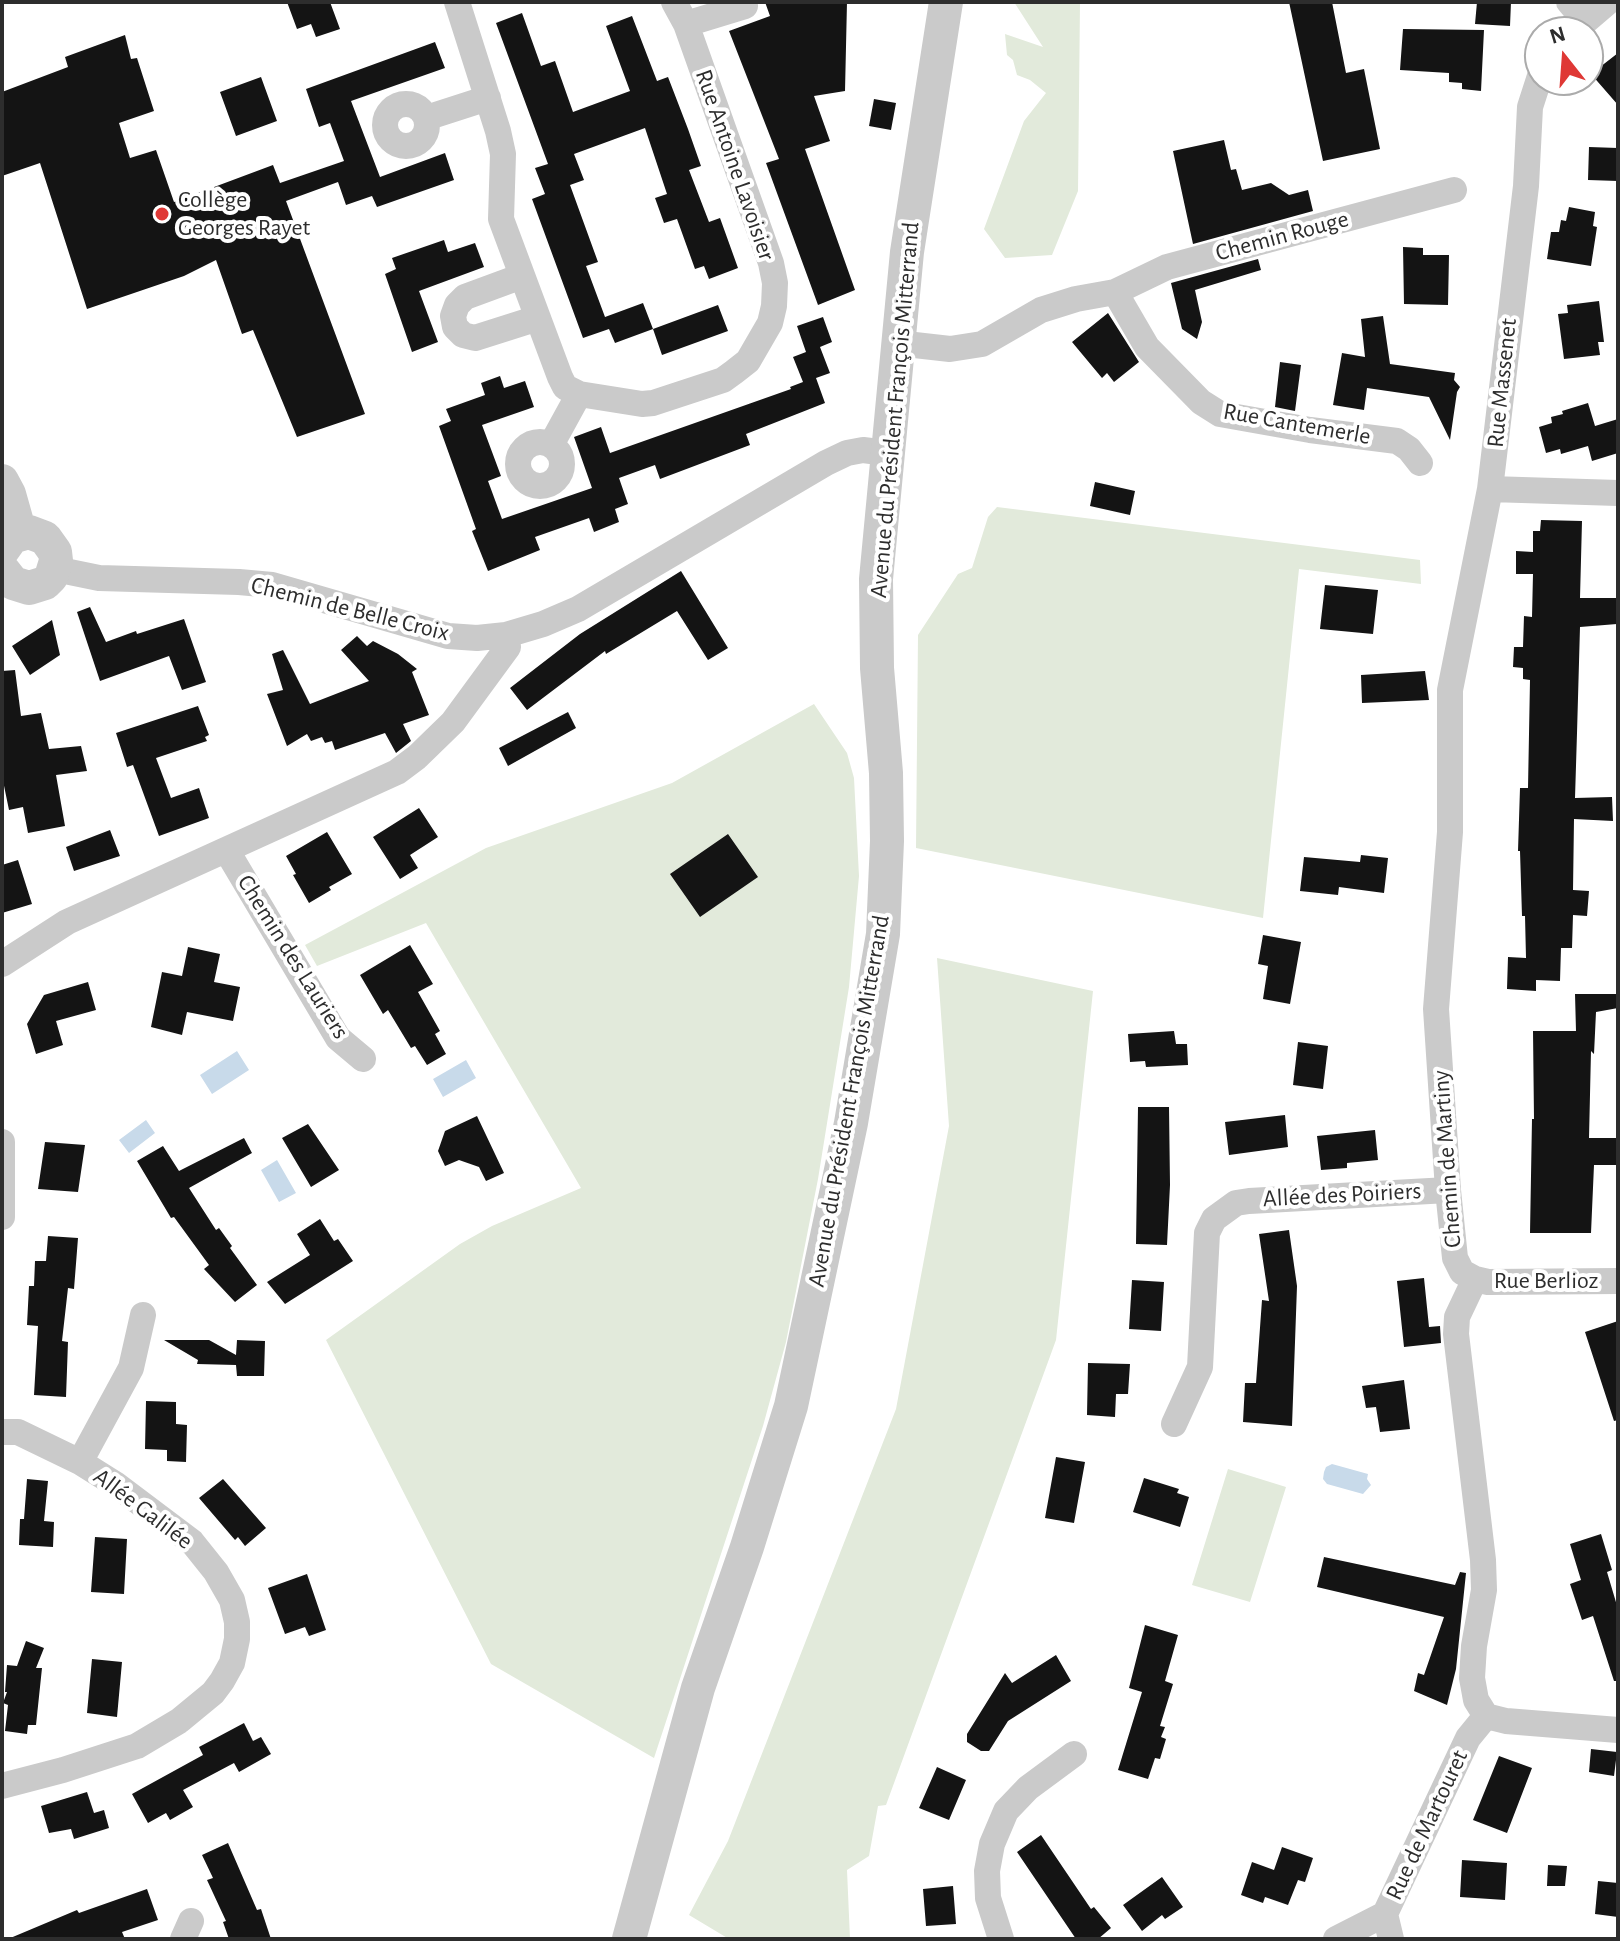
<!DOCTYPE html>
<html>
<head>
<meta charset="utf-8">
<style>
  body { margin:0 }
  #map { position:relative; width:1620px; height:1941px; overflow:hidden; background:#fff; font-family:"Alegreya Sans",sans-serif }
  canvas { display:block }
  .frame { position:absolute; inset:0; border:4px solid #2d2d2d; pointer-events:none }
  .north { position:absolute; left:1524px; top:16px; width:80px; height:80px; box-sizing:border-box; background:#fff; border:2px solid #ababab; border-radius:50%; rotate:343deg; font-size:22px; font-weight:700; line-height:32px; text-align:center; color:#2d2d2d }
  .north::after { content:''; display:block; margin:auto; width:28px; height:36px; background:#df3835; clip-path:polygon(50% 0,100% 100%,50% 72%,0 100%) }
</style>
</head>
<body>
<div id="map">
<canvas width="1620" height="1941"></canvas>
<div class="frame"></div>
<div class="north">N</div>
</div>
<script>
const context = document.querySelector('canvas').getContext('2d');
context.lineJoin = 'round';
function fill(path, color) {
  context.fillStyle = color;
  context.fill(path, 'evenodd');
}
function poly(rows) {
  const path = new Path2D();
  for (const r of rows) {
    if (r.length === 3) {
      path.moveTo(r[0] + r[2], r[1]);
      path.arc(r[0], r[1], r[2], 0, 2 * Math.PI);
      continue;
    }
    path.moveTo(r[0], r[1]);
    for (let i = 2; i < r.length; i += 2) path.lineTo(r[i], r[i + 1]);
  }
  return path;
}
function trace(path, color, width, dash) {
  context.strokeStyle = color;
  context.lineWidth = width;
  context.lineCap = dash ? 'butt' : 'round';
  context.setLineDash(dash || []);
  context.stroke(path);
}
function drawText(font, color, halo, rows, align = 'center') {
  context.font = font + ' "Alegreya Sans",sans-serif';
  context.lineWidth = 8;
  context.setLineDash([]);
  context.textBaseline = 'middle';
  context.strokeStyle = halo;
  context.fillStyle = color;
  for (const [text, x, y, turn = 0] of rows) {
    context.save();
    context.translate(x, y);
    context.rotate((+turn || 0) * Math.PI / 180);
    context.textAlign = isNaN(turn) ? turn : align;
    if (halo) context.strokeText(text, 0, 0);
    context.fillText(text, 0, 0);
    context.restore();
  }
}
fill(poly([
  [1014,2,1080,2,1078,191,1052,255,1005,258,984,229,1024,121,1046,93,1030,80,1017,75,1013,60,1007,55,1005,34,1043,47],
  [997,507,1420,560,1421,584,1299,569,1263,918,916,848,918,635,958,574,972,568,988,517],
  [814,704,847,753,854,778,859,876,849,987,818,1179,786,1342,763,1426,654,1758,491,1664,326,1340,460,1244,492,1226,581,1188,426,923,317,966,305,945,486,848,672,783],
  [937,958,1093,991,1056,1340,886,1805,878,1806,869,1856,847,1870,850,1939,729,1939,689,1915,728,1841,896,1409,949,1126],
  [1228,1469,1286,1487,1250,1602,1192,1585]
]), '#e2eadb');
fill(poly([
  [237,1051,249,1070,212,1094,200,1075],
  [466,1060,476,1078,443,1097,433,1079],
  [146,1120,155,1133,129,1153,119,1140],
  [277,1160,296,1193,279,1202,261,1170],
  [1332,1464,1368,1474,1367,1479,1371,1485,1363,1494,1327,1484,1323,1479,1324,1472,1326,1467]
]), '#c8daea');
fill(poly([
  [287,2,330,2,340,29,316,37,311,24,297,29],
  [765,2,847,2,845,91,814,96,830,141,805,149,855,290,818,305,766,163,779,159,729,31,770,16],
  [1289,2,1332,2,1346,73,1364,69,1380,149,1323,161],
  [1477,2,1511,2,1510,26,1475,24],
  [522,13,541,66,555,61,573,112,630,91,606,26,632,16,657,81,668,77,688,129,701,166,689,170,709,222,720,218,738,268,709,279,704,266,695,269,677,219,664,223,655,198,667,194,645,128,574,154,584,180,570,185,598,262,586,266,605,317,643,303,653,329,615,343,609,329,583,338,532,199,545,194,535,168,548,164,496,23],
  [1403,29,1484,30,1481,91,1462,89,1462,83,1449,82,1449,73,1400,70],
  [125,35,131,59,137,58,154,111,119,123,130,158,156,150,174,202,273,165,280,183,344,161,330,123,319,127,306,89,435,42,445,68,351,101,380,177,445,153,454,180,377,207,372,196,346,205,338,182,286,201,365,414,297,437,253,330,242,334,216,260,184,276,87,309,40,163,2,176,2,92,68,67,65,57],
  [1618,53,1618,105,1591,74],
  [261,77,277,121,236,136,220,92],
  [874,99,896,103,891,130,869,126],
  [1224,140,1231,170,1236,169,1242,190,1271,183,1289,195,1308,190,1313,211,1193,244,1173,151],
  [1589,147,1618,148,1618,181,1588,180],
  [1569,207,1595,212,1593,226,1597,227,1591,266,1547,259,1551,232,1559,232,1561,220,1566,221],
  [444,240,448,252,475,243,484,267,419,291,438,342,412,352,385,274,396,269,392,258],
  [1403,247,1423,248,1423,255,1449,255,1448,305,1404,304],
  [1258,259,1261,270,1195,290,1202,322,1197,339,1182,329,1171,283],
  [1599,301,1604,342,1598,342,1600,355,1564,359,1558,314,1568,313,1567,305],
  [718,305,728,331,662,355,653,329],
  [1108,313,1139,362,1114,382,1107,373,1102,378,1072,342],
  [1383,316,1390,364,1455,373,1454,380,1460,387,1457,392,1450,440,1429,397,1367,388,1364,410,1333,405,1342,353,1365,357,1361,319],
  [823,317,832,342,820,347,830,373,816,378,825,403,746,434,750,445,660,479,655,465,619,478,628,504,615,509,619,522,594,532,589,518,535,537,540,550,488,571,472,531,476,529,439,426,451,421,446,409,485,395,481,383,500,376,504,388,525,381,534,407,482,425,501,476,488,481,502,519,592,488,574,437,601,427,610,453,791,389,790,387,803,382,793,357,806,352,797,326],
  [1280,362,1301,365,1295,411,1275,407],
  [1588,403,1595,426,1618,419,1618,453,1592,461,1588,446,1561,454,1560,449,1546,453,1539,427,1552,423,1551,417,1563,414,1562,411],
  [1095,482,1135,491,1130,515,1090,506],
  [1541,520,1582,521,1580,598,1618,598,1617,624,1580,627,1577,733,1575,798,1612,797,1613,821,1574,819,1573,890,1589,891,1587,916,1573,915,1572,948,1561,948,1560,981,1536,980,1536,991,1507,989,1508,957,1526,958,1525,916,1522,916,1520,851,1518,851,1520,788,1528,788,1530,680,1523,679,1523,668,1513,667,1514,647,1523,647,1524,616,1532,617,1533,574,1516,574,1516,551,1533,552,1533,531,1540,531],
  [681,571,728,648,708,660,677,611,606,654,605,651,527,710,510,688,580,634],
  [1325,585,1378,590,1373,634,1320,629],
  [90,607,106,642,136,631,137,634,184,619,206,682,182,690,169,656,100,681,77,612],
  [52,620,60,655,30,675,12,646],
  [357,636,367,646,373,641,398,654,417,669,412,672,429,715,403,724,411,741,396,753,385,733,335,750,332,741,325,743,322,737,311,741,307,734,287,746,267,694,283,690,272,654,283,650,310,704,369,681,341,650],
  [15,670,21,716,41,713,49,749,81,746,87,771,56,775,65,826,28,833,23,807,9,810,2,776,2,671],
  [1425,671,1429,700,1362,703,1361,675],
  [198,706,209,735,205,737,207,741,156,758,171,798,199,788,209,818,159,836,133,765,127,767,116,733],
  [568,712,576,728,508,766,499,748],
  [419,808,438,837,410,855,418,868,400,879,373,837],
  [110,830,120,856,74,871,66,847],
  [327,832,352,874,329,887,331,890,309,903,293,875,296,874,286,856],
  [728,834,758,877,700,917,670,874],
  [1361,855,1388,858,1384,893,1339,887,1338,895,1300,891,1304,857,1360,862],
  [18,860,32,904,2,913,2,865],
  [1263,935,1301,942,1290,1004,1263,999,1268,966,1258,964],
  [410,945,433,984,418,992,440,1031,435,1034,446,1054,427,1065,415,1046,411,1048,388,1010,383,1014,360,975],
  [188,947,220,954,214,982,240,987,233,1021,187,1012,182,1035,151,1027,162,972,182,976],
  [88,982,96,1010,56,1021,63,1045,36,1054,27,1024,44,995],
  [1575,994,1618,994,1618,1008,1596,1012,1594,1054,1591,1051,1589,1138,1618,1138,1618,1165,1594,1165,1591,1233,1530,1233,1532,1119,1534,1119,1533,1031,1576,1031],
  [1174,1031,1176,1044,1187,1044,1188,1065,1146,1067,1145,1061,1130,1062,1128,1034],
  [1298,1042,1328,1046,1323,1089,1293,1085],
  [1138,1107,1169,1107,1170,1185,1167,1245,1136,1244],
  [1285,1115,1288,1147,1229,1155,1225,1122],
  [477,1116,504,1173,486,1181,479,1167,459,1160,445,1166,438,1151,445,1131],
  [308,1124,339,1170,311,1187,282,1138],
  [1375,1130,1378,1160,1347,1163,1347,1168,1321,1170,1317,1136],
  [244,1138,252,1153,189,1188,216,1230,219,1228,232,1246,230,1248,257,1285,235,1302,204,1269,209,1265,174,1217,171,1218,137,1161,163,1146,179,1171],
  [45,1142,85,1145,78,1192,38,1189],
  [320,1219,334,1241,338,1239,353,1261,285,1304,267,1282,310,1255,297,1234],
  [1289,1230,1297,1286,1292,1426,1243,1422,1245,1383,1256,1383,1262,1300,1269,1301,1259,1234],
  [48,1236,78,1238,74,1289,68,1288,62,1341,68,1342,66,1397,34,1395,38,1326,27,1325,29,1286,34,1286,35,1261,46,1261],
  [1424,1278,1429,1327,1440,1326,1441,1343,1404,1347,1397,1281],
  [1132,1280,1164,1282,1161,1331,1129,1329],
  [1618,1321,1618,1420,1614,1421,1585,1332],
  [164,1340,209,1340,236,1355,237,1340,265,1341,264,1376,237,1376,236,1365,197,1364,198,1360],
  [1088,1363,1130,1364,1128,1394,1116,1394,1115,1417,1087,1415],
  [1404,1380,1410,1429,1380,1432,1376,1407,1366,1408,1362,1386],
  [146,1401,176,1402,176,1424,187,1425,186,1462,167,1461,167,1450,145,1449],
  [1056,1457,1085,1462,1074,1523,1045,1518],
  [1144,1478,1179,1489,1177,1493,1189,1497,1180,1527,1133,1512],
  [27,1479,48,1481,44,1521,54,1522,53,1547,19,1545,20,1519,24,1519],
  [223,1479,266,1528,245,1546,238,1537,235,1540,199,1498],
  [1601,1534,1612,1570,1607,1572,1618,1609,1618,1681,1614,1681,1593,1616,1582,1620,1570,1584,1581,1580,1570,1544],
  [95,1537,127,1539,124,1594,91,1592],
  [1324,1557,1455,1585,1460,1572,1466,1573,1456,1669,1447,1705,1414,1691,1418,1673,1424,1675,1444,1617,1317,1587],
  [307,1574,326,1630,309,1636,305,1627,285,1634,268,1588],
  [1145,1625,1178,1635,1165,1681,1173,1684,1160,1726,1165,1727,1161,1737,1166,1739,1160,1759,1155,1758,1148,1779,1118,1770,1142,1692,1129,1688],
  [26,1641,44,1648,36,1668,42,1668,36,1725,28,1725,27,1734,5,1731,8,1705,3,1703,7,1692,5,1692,7,1665,17,1666],
  [1056,1655,1071,1681,1008,1721,989,1751,981,1751,967,1742,967,1734,1005,1673,1012,1683],
  [92,1659,122,1662,117,1717,87,1713],
  [244,1723,253,1741,261,1737,271,1754,239,1772,234,1763,183,1790,193,1807,170,1820,166,1813,148,1823,132,1794,203,1755,199,1747],
  [1591,1749,1617,1752,1614,1776,1589,1772],
  [1499,1756,1532,1768,1507,1833,1473,1820],
  [937,1767,966,1780,949,1820,919,1808],
  [87,1792,94,1813,104,1810,109,1828,74,1839,71,1829,49,1833,41,1806],
  [1041,1835,1091,1909,1094,1907,1111,1928,1098,1939,1076,1939,1017,1852],
  [228,1843,257,1910,261,1909,271,1939,229,1939,223,1922,226,1921,207,1880,213,1878,202,1855],
  [1282,1847,1313,1858,1305,1882,1298,1880,1288,1905,1265,1897,1263,1903,1241,1895,1252,1862,1274,1870],
  [1462,1860,1507,1863,1505,1900,1460,1897],
  [1548,1865,1567,1866,1565,1886,1547,1886],
  [1162,1877,1183,1907,1165,1919,1162,1915,1142,1931,1123,1905],
  [1598,1881,1618,1883,1618,1917,1595,1914],
  [953,1886,956,1924,926,1926,923,1889],
  [147,1889,158,1920,122,1932,125,1939,8,1939,77,1910,79,1913]
]), '#141414');
trace(poly([
  [457,2,498,131,503,154,501,219,560,377,565,387,579,394,642,404,653,403,723,380,734,372,748,361,770,323,774,306,775,283,771,263,686,24,674,2],
  [1569,2,1585,21],
  [686,24,745,6],
  [1573,32,1608,2],
  [1540,76,1530,107,1526,186,1490,489,1450,690,1450,832,1436,1009,1448,1190,1455,1258,1462,1272,1475,1279,1488,1282,1618,1281],
  [406,125,21],
  [426,118,488,98],
  [522,276,465,297,457,305,453,316,455,327,463,335,475,338,538,318],
  [1115,292,1147,347,1201,402,1220,414,1310,430,1397,441,1409,449,1420,463],
  [897,343,950,349,982,344,1041,310,1076,299,1115,292,1167,267,1454,190],
  [540,464,22],
  [551,445,579,394],
  [1490,489,1618,493],
  [55,569,99,578,239,582,272,585,448,636,477,638,506,635,543,624,578,609,826,463,847,453,863,450,887,453],
  [227,851,338,1038,363,1059],
  [2,964,67,922,397,772,417,757,453,722,508,647,506,635],
  [2,1142,2,1217],
  [1475,1279,1457,1317,1456,1334,1483,1560,1484,1590,1474,1646,1472,1678,1476,1700,1486,1716,1506,1721,1618,1730],
  [1174,1424,1200,1367,1207,1233,1214,1219,1236,1203,1249,1201,1448,1190],
  [2,1432,18,1432,80,1462,115,1484,192,1542,216,1572,232,1600,237,1622,237,1639,232,1663,222,1681,213,1693,179,1721,137,1746,63,1770,2,1786],
  [80,1462,131,1368,143,1315],
  [183,1939,191,1921],
  [1001,1939,988,1898,987,1871,992,1844,1006,1811,1028,1788,1074,1754],
  [1336,1939,1385,1914],
  [1391,1939,1385,1914,1468,1738,1486,1716]
]), '#cacaca', 26);
trace(poly([
  [2,481,9,494,20,533],
  [2,551,12,537,29,532,45,538,55,552,56,561,51,577,45,583,29,588,13,583,2,569],
  [629,1939,698,1688,747,1547,791,1406,851,1123,883,934,887,841,886,773,877,668,876,579,907,252,946,2]
]), '#cacaca', 34);
for (const [x, y, r, color] of [
  [162,214,8,"#df3835"]
]) {
  const dot = new Path2D();
  dot.arc(x, y, r, 0, 2 * Math.PI);
  context.fillStyle = color;
  context.fill(dot);
  trace(dot, '#fff', 3);
}
drawText('24px', '#2d2d2d', '#fff', [
  ["Rue Antoine Lavoisier",735,165,71],
  ["Chemin Rouge",1282,236,-15],
  ["Rue Massenet",1502,383,-84],
  ["Avenue du Président François Mitterrand",895,410,-85],
  ["Rue Cantemerle",1297,424,10],
  ["Chemin de Belle Croix",350,609,14],
  ["Chemin des Lauriers",293,957,58],
  ["Avenue du Président François Mitterrand",849,1101,-80],
  ["Chemin de Martiny",1447,1159,-94],
  ["Allée des Poiriers",1342,1195,-3],
  ["Rue Berlioz",1546,1281],
  ["Allée Galilée",143,1509,37],
  ["Rue de Martouret",1427,1825,-65]
]);
drawText('24px', '#2d2d2d', '#fff', [
  ["Collège",178,200],
  ["Georges Rayet",178,228]
], 'left');
</script>
</body>
</html>
